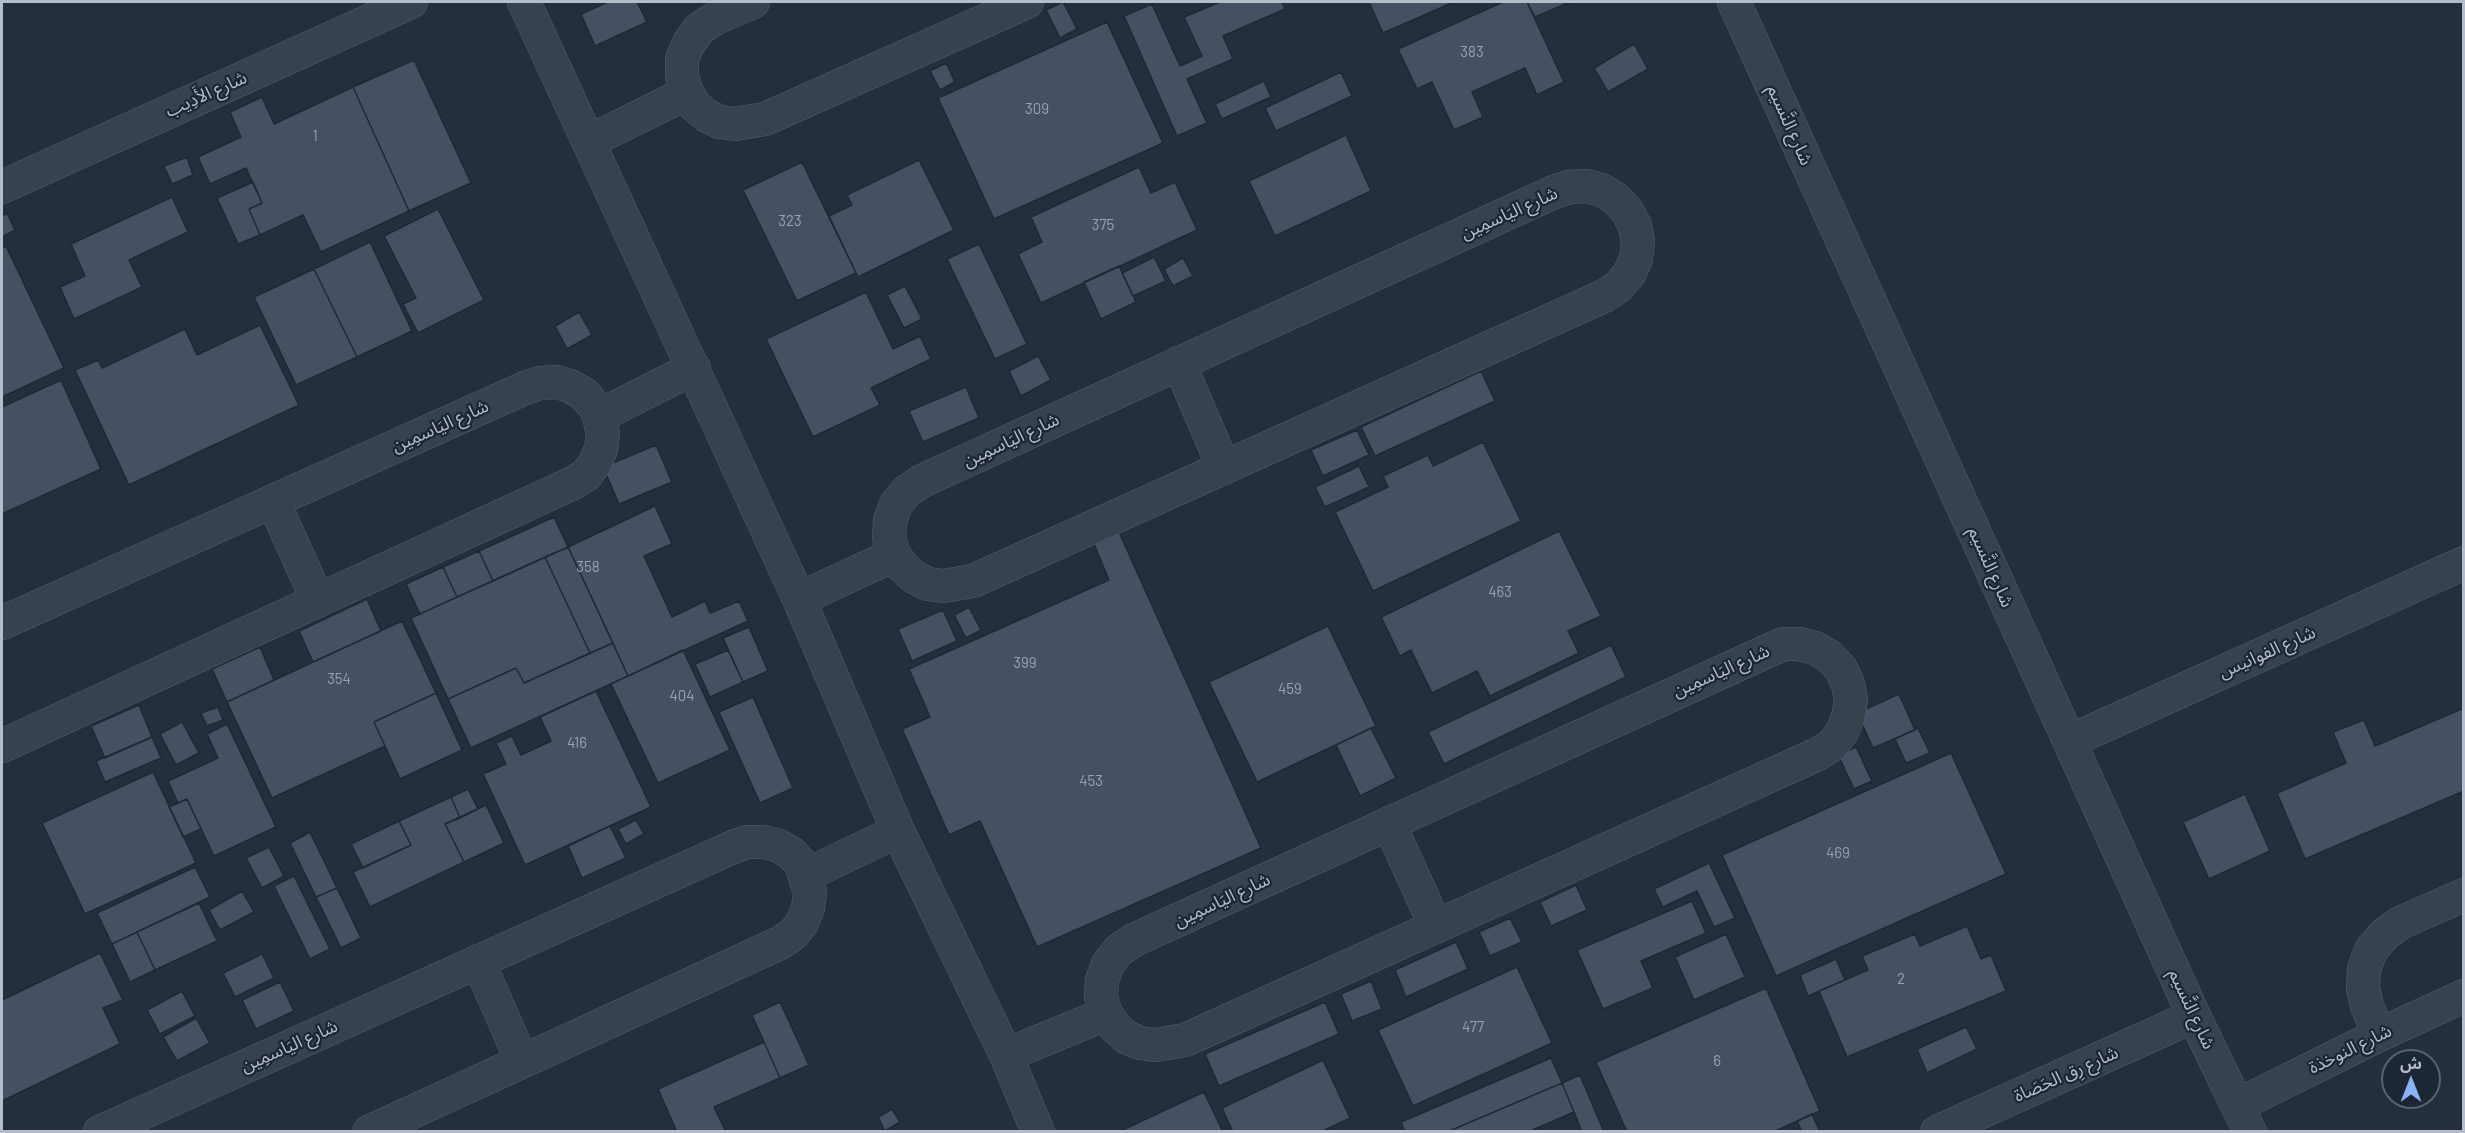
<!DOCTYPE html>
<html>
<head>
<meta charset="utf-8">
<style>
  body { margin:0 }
  #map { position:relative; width:2465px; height:1133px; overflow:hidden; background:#242f3e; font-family:Barlow,"Noto Sans Arabic",sans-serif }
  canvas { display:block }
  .frame { position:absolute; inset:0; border:3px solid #b4bcc9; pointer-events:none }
  .north { position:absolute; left:2381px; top:1049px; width:60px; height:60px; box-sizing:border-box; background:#1d2633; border:2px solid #59626f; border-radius:50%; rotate:0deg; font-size:16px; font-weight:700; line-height:24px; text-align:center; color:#b4bcc9 }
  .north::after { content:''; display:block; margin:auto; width:21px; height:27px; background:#8ab4f8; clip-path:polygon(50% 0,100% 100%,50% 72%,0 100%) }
</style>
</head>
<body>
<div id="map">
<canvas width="2465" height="1133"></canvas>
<div class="frame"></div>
<div class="north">ش</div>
</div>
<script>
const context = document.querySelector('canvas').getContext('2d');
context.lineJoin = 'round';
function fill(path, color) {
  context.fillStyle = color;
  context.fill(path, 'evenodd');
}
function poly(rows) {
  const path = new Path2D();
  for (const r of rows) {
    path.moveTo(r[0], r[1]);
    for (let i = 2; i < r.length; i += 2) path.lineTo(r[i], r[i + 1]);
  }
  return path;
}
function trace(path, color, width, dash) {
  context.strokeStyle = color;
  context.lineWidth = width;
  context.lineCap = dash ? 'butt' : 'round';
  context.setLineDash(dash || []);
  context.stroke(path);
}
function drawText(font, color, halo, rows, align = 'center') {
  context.font = font + ' Barlow,"Noto Sans Arabic",sans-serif';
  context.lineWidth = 4.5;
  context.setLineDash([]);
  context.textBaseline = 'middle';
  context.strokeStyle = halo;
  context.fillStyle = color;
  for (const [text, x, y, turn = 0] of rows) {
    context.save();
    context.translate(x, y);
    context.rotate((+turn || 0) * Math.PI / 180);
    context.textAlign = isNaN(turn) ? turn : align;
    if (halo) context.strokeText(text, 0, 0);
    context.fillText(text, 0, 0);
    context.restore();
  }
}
const building = poly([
  [608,2,637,2,647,22,595,46,581,14,608,2],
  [1063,2,1077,29,1060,38,1046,10,1063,2],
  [1220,2,1282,2,1285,9,1223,36,1233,59,1187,79,1207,123,1177,136,1124,16,1152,4,1180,66,1202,56,1184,17,1220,2],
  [1369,2,1454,2,1383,33,1369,2],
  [1503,2,1527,2,1564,82,1537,95,1525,68,1472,92,1483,117,1454,130,1432,82,1417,89,1398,49,1503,2],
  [1527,2,1570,2,1535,17,1527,2],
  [1107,22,1163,143,994,219,938,98,1107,22],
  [1634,44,1648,69,1608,92,1594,68,1634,44],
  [414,60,471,183,409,211,353,87,414,60],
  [946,63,955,82,940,90,930,71,946,63],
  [1341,72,1352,96,1276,131,1265,108,1341,72],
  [1264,81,1271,97,1222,119,1215,104,1264,81],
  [353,87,409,211,321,252,303,215,260,235,249,209,262,203,246,168,210,184,198,157,241,137,230,112,262,97,274,124,353,87],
  [1346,135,1371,191,1275,236,1249,181,1346,135],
  [187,157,193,175,172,184,164,166,187,157],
  [919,160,954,230,858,277,829,216,852,205,847,195,919,160],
  [802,162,856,273,797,301,743,190,802,162],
  [1139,167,1151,193,1175,182,1197,230,1041,303,1018,254,1042,242,1031,217,1139,167],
  [253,182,262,203,249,209,260,235,238,244,217,198,253,182],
  [172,197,188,232,129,260,142,287,74,319,60,287,85,276,71,244,172,197],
  [438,209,484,300,418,333,403,304,416,298,384,236,438,209],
  [7,213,15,230,2,237,2,216,7,213],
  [370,242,412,331,357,357,314,269,370,242],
  [979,244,1027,344,995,359,947,259,979,244],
  [6,246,64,368,2,397,2,248,6,246],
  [1154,257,1166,281,1133,296,1122,273,1154,257],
  [1183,258,1193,276,1173,286,1164,269,1183,258],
  [1119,266,1136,302,1101,319,1084,282,1119,266],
  [314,269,357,357,296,385,254,297,314,269],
  [905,286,922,319,904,328,887,295,905,286],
  [866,292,893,349,920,336,931,359,871,388,880,405,813,437,766,339,866,292],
  [579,312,592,335,567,349,555,326,579,312],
  [260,325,299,405,129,485,75,370,98,360,102,368,185,329,197,355,260,325],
  [1038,356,1051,380,1021,396,1009,371,1038,356],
  [1481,371,1495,401,1375,456,1361,427,1481,371],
  [61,380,101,469,2,514,2,407,61,380],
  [966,387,979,418,923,442,909,411,966,387],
  [1357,430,1369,455,1323,476,1311,450,1357,430],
  [1483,442,1521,521,1373,591,1335,512,1388,487,1383,476,1428,455,1433,466,1483,442],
  [656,445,672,482,619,504,603,467,656,445],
  [1359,466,1369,487,1325,507,1315,487,1359,466],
  [655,506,672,544,644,556,672,617,705,601,710,613,739,601,748,621,628,676,568,547,655,506],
  [554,517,568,547,493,581,479,551,554,517],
  [1559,531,1601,616,1568,631,1579,653,1490,696,1477,671,1432,693,1411,650,1400,656,1381,617,1559,531],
  [1119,532,1261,848,1037,947,980,821,949,835,902,729,930,717,909,669,1109,580,1094,544,1119,532],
  [568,547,613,643,590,653,545,557,568,547],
  [479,551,493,581,457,597,443,567,479,551],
  [545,557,590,653,524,683,516,668,448,699,411,618,545,557],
  [443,567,457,597,420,614,406,584,443,567],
  [367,599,381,631,313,662,299,631,367,599],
  [969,607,981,630,966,638,954,615,969,607],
  [943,610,957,641,912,661,898,629,943,610],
  [402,621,436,693,374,722,385,746,272,798,227,702,402,621],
  [1328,626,1376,726,1257,782,1209,682,1328,626],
  [749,627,768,671,743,682,723,638,749,627],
  [613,643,628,676,471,748,448,699,516,668,524,683,613,643],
  [1611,645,1626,677,1444,764,1428,732,1611,645],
  [260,647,274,680,227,702,212,669,260,647],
  [683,650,730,750,658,783,611,684,683,650],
  [728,650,743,682,710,697,695,664,728,650],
  [596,691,651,807,525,865,483,774,506,764,496,743,512,736,521,755,551,741,540,717,596,691],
  [436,693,462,750,400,779,374,722,436,693],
  [1899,694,1915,730,1873,748,1857,713,1899,694],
  [753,697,793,788,760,803,719,712,753,697],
  [139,705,152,737,105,758,91,726,139,705],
  [218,707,223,720,207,726,201,713,218,707],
  [2464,708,2464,791,2305,859,2277,793,2346,763,2333,732,2364,720,2375,746,2464,708],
  [182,722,199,753,176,765,160,734,182,722],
  [227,724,276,827,214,856,187,799,178,803,168,781,218,758,207,734,227,724],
  [1371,728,1396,778,1360,796,1336,745,1371,728],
  [1918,728,1930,753,1906,763,1895,739,1918,728],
  [152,737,161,758,105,782,96,761,152,737],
  [1856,747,1872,781,1854,789,1838,755,1856,747],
  [1951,753,2006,874,1776,976,1722,855,1951,753],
  [153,772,196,863,85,914,42,823,153,772],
  [468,789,478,809,460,818,451,797,468,789],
  [2245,794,2270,851,2209,879,2183,822,2245,794],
  [451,797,460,818,445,824,464,862,370,907,353,872,411,845,399,821,451,797],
  [187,799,201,829,183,837,169,807,187,799],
  [486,805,504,843,464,862,445,824,486,805],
  [636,820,644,834,626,844,618,829,636,820],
  [399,821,411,845,363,868,351,844,399,821],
  [610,826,626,858,582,878,568,846,610,826],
  [310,832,337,888,316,897,290,843,310,832],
  [269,847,284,876,262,888,246,858,269,847],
  [1709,863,1735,918,1714,927,1697,891,1663,907,1654,889,1709,863],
  [195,867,210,897,112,944,97,913,195,867],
  [294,876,330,949,310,959,274,886,294,876],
  [1576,885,1587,910,1551,926,1540,902,1576,885],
  [337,888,361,938,341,948,316,897,337,888],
  [242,891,254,912,220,930,209,910,242,891],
  [1692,901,1706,933,1641,961,1653,988,1603,1009,1577,950,1692,901],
  [199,903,217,941,155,970,137,932,199,903],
  [1510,918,1522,942,1490,956,1479,932,1510,918],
  [1967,926,1981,959,1991,955,2006,991,1847,1057,1819,991,1868,970,1862,956,1915,934,1920,946,1967,926],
  [137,932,155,970,130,982,112,944,137,932],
  [1726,934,1745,977,1694,1000,1675,957,1726,934],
  [1456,942,1468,969,1406,997,1395,970,1456,942],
  [100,953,123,1000,103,1008,120,1044,2,1101,2,1000,100,953],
  [262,954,274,978,235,997,223,973,262,954],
  [1836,959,1845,980,1808,996,1800,975,1836,959],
  [1517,967,1552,1043,1413,1106,1378,1030,1517,967],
  [1371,981,1382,1009,1352,1021,1341,994,1371,981],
  [280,982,294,1011,256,1029,242,1000,280,982],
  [1766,988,1820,1111,1773,1132,1627,1132,1596,1062,1766,988],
  [182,991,195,1016,160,1034,147,1010,182,991],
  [780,1002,809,1065,780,1078,752,1015,780,1002],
  [1325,1002,1339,1034,1219,1086,1205,1054,1325,1002],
  [196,1018,210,1043,177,1061,163,1037,196,1018],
  [1966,1027,1977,1049,1927,1073,1917,1049,1966,1027],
  [764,1042,780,1078,714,1107,726,1132,677,1132,658,1089,764,1042],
  [1551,1058,1562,1083,1447,1132,1405,1132,1401,1122,1551,1058],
  [1323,1060,1350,1118,1321,1132,1233,1132,1222,1108,1323,1060],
  [1580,1075,1604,1132,1582,1132,1574,1112,1562,1083,1580,1075],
  [1562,1083,1574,1112,1528,1132,1447,1132,1562,1083],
  [1204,1092,1223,1132,1118,1132,1204,1092],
  [892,1109,900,1122,885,1131,878,1117,892,1109],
  [1812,1114,1820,1132,1802,1132,1797,1121,1812,1114]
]);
fill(building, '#455162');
trace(building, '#1f2835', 1.5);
const minor = poly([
  [524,2,799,599,898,831,1006,1055,1038,1132],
  [753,2,714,19,699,29,689,43,682,59,682,76,687,93,695,106,707,116,720,122,735,124,765,119,1027,2],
  [1734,2,2194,1016,2250,1132],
  [590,141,687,93],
  [1586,186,1602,190,1616,199,1627,211,1635,226,1638,242,1636,259,1629,274,1618,287,1604,296,973,581,943,586,928,584,914,577,903,567,894,555,889,538,890,521,896,504,907,491,922,481,1554,192,1569,187,1586,186],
  [2,187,411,2],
  [1179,363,1224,468],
  [599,416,694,368],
  [273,501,318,601],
  [799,599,894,555],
  [2,623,525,388,540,383,556,382,570,386,584,394,594,406,599,416,603,434,601,449,595,463,586,475,573,483,2,746],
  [1783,644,1799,644,1815,648,1829,656,1841,669,1848,684,1851,700,1848,717,1842,732,1832,745,1818,754,1185,1040,1155,1045,1140,1043,1126,1037,1115,1027,1106,1014,1101,997,1102,980,1108,964,1119,950,1134,940,1783,644],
  [2070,741,2464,563],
  [1389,823,1436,927],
  [806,875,898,831],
  [478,961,522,1061],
  [2379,1035,2367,1006,2363,988,2364,969,2371,950,2385,934,2400,923,2464,895],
  [1006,1055,1106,1014],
  [2238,1105,2379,1035,2464,996],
  [100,1132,733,847,747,842,763,842,777,845,791,853,801,864,810,893,808,908,802,923,793,934,780,943,369,1132],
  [1937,1132,2194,1016]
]);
trace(minor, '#565f6c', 34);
trace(minor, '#38414e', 33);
drawText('15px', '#98a1af', null, [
  ["383",1472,52],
  ["309",1037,109],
  ["1",315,136],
  ["323",790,221],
  ["375",1103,225],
  ["358",588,567],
  ["463",1500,592],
  ["399",1025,663],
  ["354",339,679],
  ["459",1290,689],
  ["404",682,696],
  ["416",577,743],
  ["453",1091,781],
  ["469",1838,853],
  ["2",1901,979],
  ["477",1473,1027],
  ["6",1717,1061]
]);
drawText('18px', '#b4bcc9', '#1d2633', [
  ["شارع الأَدِيب",206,94,-24],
  ["شارع النَّسيم",1790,125,66],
  ["شارع اليَاسمِين",1509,213,-24],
  ["شارع اليَاسمِين",440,426,-24],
  ["شارع اليَاسمِين",1011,440,-25],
  ["شارع النَّسيم",1991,567,66],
  ["شارع الفوانيس",2267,652,-24],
  ["شارع اليَاسمِين",1721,671,-24],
  ["شارع اليَاسمِين",1222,900,-25],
  ["شارع النَّسيم",2192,1009,65],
  ["شارع اليَاسمِين",289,1046,-24],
  ["شارع النوخذة",2350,1049,-26],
  ["شارع رِق الحَصَاة",2066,1074,-24]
]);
</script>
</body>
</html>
